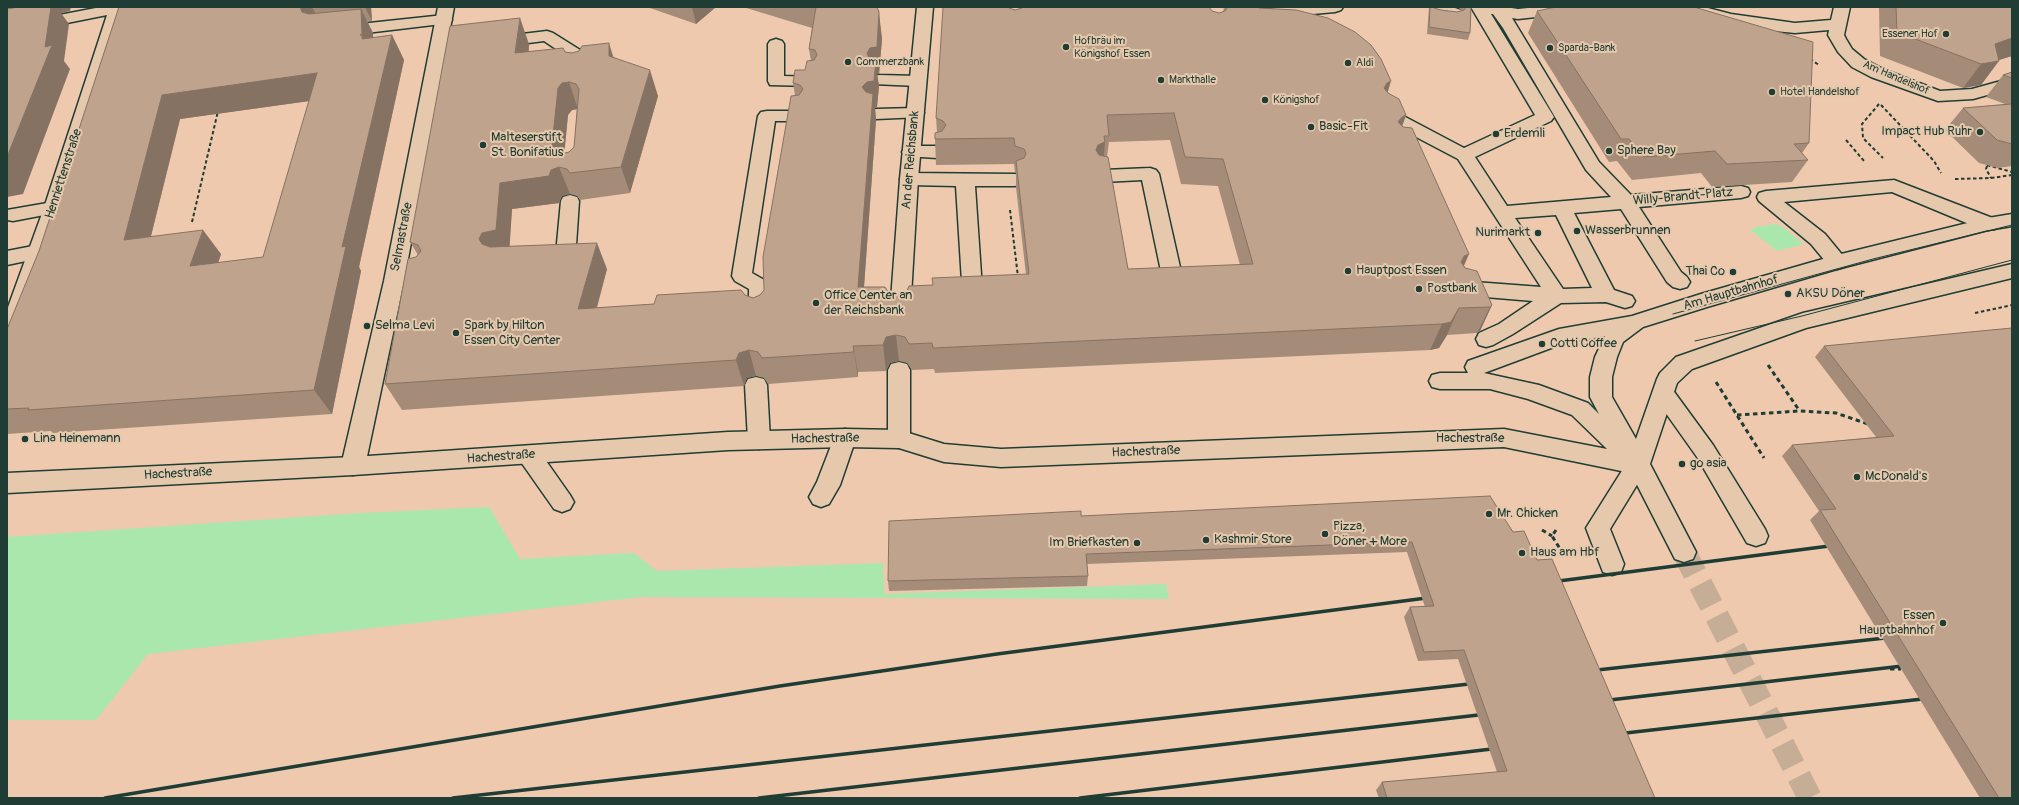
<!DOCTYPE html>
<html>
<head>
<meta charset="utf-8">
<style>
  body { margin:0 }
  #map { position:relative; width:2019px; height:805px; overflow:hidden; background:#eec9ae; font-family:Pangolin,sans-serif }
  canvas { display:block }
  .frame { position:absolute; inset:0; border:8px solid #1f3d34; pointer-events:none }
</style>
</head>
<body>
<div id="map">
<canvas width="2019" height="805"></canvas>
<div class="frame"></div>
</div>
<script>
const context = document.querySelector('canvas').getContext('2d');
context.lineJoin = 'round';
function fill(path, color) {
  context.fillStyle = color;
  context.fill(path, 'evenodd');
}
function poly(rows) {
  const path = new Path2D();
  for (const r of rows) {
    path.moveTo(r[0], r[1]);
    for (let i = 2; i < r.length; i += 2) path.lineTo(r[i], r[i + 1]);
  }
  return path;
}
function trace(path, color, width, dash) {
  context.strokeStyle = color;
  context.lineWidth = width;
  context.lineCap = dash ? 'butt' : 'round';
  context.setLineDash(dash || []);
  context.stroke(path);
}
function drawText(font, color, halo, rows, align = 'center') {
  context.font = font + ' Pangolin,sans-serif';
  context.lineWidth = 4;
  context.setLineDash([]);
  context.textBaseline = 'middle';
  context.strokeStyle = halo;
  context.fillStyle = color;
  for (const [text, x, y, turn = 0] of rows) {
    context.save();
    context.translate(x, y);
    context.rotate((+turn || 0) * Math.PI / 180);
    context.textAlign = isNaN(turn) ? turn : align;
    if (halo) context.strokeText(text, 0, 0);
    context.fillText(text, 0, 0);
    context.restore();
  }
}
fill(poly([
  [1775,224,1783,227,1804,244,1777,251,1750,230,1757,227],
  [489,507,520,559,634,553,657,571,883,563,884,594,1166,584,1169,599,641,597,148,654,96,720,7,720,7,537,361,513]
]), '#aae7ad');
trace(poly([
  [1684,552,1810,798]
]), '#c5ad96', 24, [24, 12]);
const lane = poly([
  [444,15,450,17,452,20,450,23,341,36,335,34,333,31,335,28,341,26,444,15],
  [547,31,553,33,588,55,590,59,589,73,587,77,581,78,575,77,573,73,574,61,544,41,497,47,491,45,489,42,491,39,497,37,547,31],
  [776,39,782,41,784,44,784,76,818,77,820,81,818,85,812,86,770,85,768,81,768,44,770,41,776,39],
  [879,75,918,76,924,77,926,81,924,85,918,86,873,84,871,80,873,76,879,75],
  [915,108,921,109,924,113,921,117,876,119,870,118,867,114,870,110,876,109,915,108],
  [767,111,797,111,803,112,806,116,803,120,797,121,775,121,752,273,766,281,769,286,769,315,766,320,759,323,752,320,749,315,749,289,735,281,732,276,758,116,761,112,767,111],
  [911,146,937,146,943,148,946,152,943,156,937,158,905,156,902,152,905,148,911,146],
  [1150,168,1156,170,1159,174,1182,276,1179,281,1172,283,1165,281,1162,276,1142,180,1104,182,1097,180,1095,176,1097,172,1104,170,1150,168],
  [909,173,1015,174,1022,176,1024,180,1022,184,1015,186,975,186,982,289,979,294,955,297,948,295,945,290,948,285,962,282,956,186,909,185,902,183,900,179,902,175,909,173],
  [1894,180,1995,219,1998,224,1995,229,1988,230,1981,229,1892,192,1784,202,1825,234,1844,257,1847,262,1844,267,1837,269,1830,267,1811,244,1759,201,1757,197,1759,193,1766,191,1894,180],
  [570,195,577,197,579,201,575,260,572,265,565,267,551,268,544,266,541,261,544,256,556,254,561,201,563,197,570,195],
  [53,202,60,204,62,208,60,212,13,221,7,220,7,210,53,202],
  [38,245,45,247,48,252,45,257,7,265,7,251,38,245],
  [756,377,764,379,767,385,770,440,767,446,759,449,751,446,748,440,745,385,748,379,756,377],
  [1664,387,1672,389,1713,445,1765,529,1768,536,1765,543,1756,546,1747,543,1697,457,1653,395,1656,389,1664,387],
  [845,429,853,432,856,438,840,485,829,504,821,507,813,504,809,497,817,482,834,438,837,432,845,429],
  [529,446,537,448,570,495,574,502,570,509,562,512,554,509,521,462,518,455,521,448,529,446],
  [1638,456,1646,458,1649,465,1610,529,1624,564,1621,572,1612,575,1603,572,1586,528,1630,458,1638,456]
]);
const street = poly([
  [101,7,133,7,131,10,124,12,62,208,17,339,14,345,7,347,7,310,44,208,107,15,7,35,7,25,101,7],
  [438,7,454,7,404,281,365,466,361,473,353,475,345,473,341,466,384,281,438,7],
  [917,7,933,7,918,179,910,313,907,318,900,320,893,318,890,313,900,179,917,7],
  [1282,7,1343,7,1341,10,1335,12,1268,18,1262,16,1260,13,1262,10,1282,7],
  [1436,7,1455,8,1461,10,1463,13,1461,16,1455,18,1439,16,1433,14,1431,11,1436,7],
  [1471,7,1505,7,1518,9,1538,7,1589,7,1587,10,1581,12,1518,19,1512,18,1599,162,1631,195,1741,186,1748,188,1750,192,1748,196,1741,198,1639,207,1681,272,1687,277,1690,282,1687,287,1680,289,1673,287,1667,282,1621,209,1574,213,1614,290,1632,296,1635,301,1632,306,1625,308,1606,302,1561,303,1513,334,1493,345,1486,347,1479,345,1476,339,1479,333,1499,324,1533,301,1461,295,1454,293,1451,288,1454,283,1461,281,1541,287,1458,159,1380,118,1377,114,1380,110,1386,109,1392,110,1464,148,1535,115,1471,7],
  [1491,14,1493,14,1503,28,1586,170,1611,197,1507,206,1475,157,1551,121,1554,117,1491,14],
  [1556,215,1592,288,1563,289,1515,218,1556,215],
  [1678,7,1704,7,1731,14,1795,23,1831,20,1834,7,1850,7,1844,35,1846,39,1852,49,1864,59,1883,69,1940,91,1972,89,2012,78,2012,88,1973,99,1938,101,1871,77,1852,67,1838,52,1828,35,1829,30,1795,33,1765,30,1724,22,1680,10,1678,7],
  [899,362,907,364,910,370,910,439,907,445,899,448,891,445,888,439,888,370,891,364,899,362]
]);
const secondary = poly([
  [2012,214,2012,226,1988,230,1837,269,1707,307,1643,327,1623,342,1617,357,1612,377,1612,397,1636,439,1657,379,1660,373,1676,357,1803,313,2012,264,2012,278,1806,328,1692,369,1677,383,1650,464,1696,552,1693,559,1684,562,1675,559,1631,473,1504,447,1001,467,944,462,899,448,845,447,728,450,353,475,7,493,7,473,353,457,728,432,845,429,899,430,944,444,1001,449,1504,429,1607,449,1572,415,1528,399,1490,389,1440,389,1432,387,1429,381,1432,375,1440,373,1468,373,1465,367,1468,361,1559,329,1632,316,1701,294,1837,255,1988,218,2012,214],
  [1605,336,1595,357,1590,377,1590,397,1599,414,1588,403,1539,385,1484,373,1562,344,1605,336]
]);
trace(lane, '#1f3d34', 3);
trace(street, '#1f3d34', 3);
trace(secondary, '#1f3d34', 3);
trace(poly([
  [1810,59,1819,65],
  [1879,104,1862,124,1863,138,1883,158],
  [1881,105,1934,161,1941,173],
  [1846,140,1864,161],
  [1987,165,2012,172],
  [1987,166,1986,169,1991,178],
  [1955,179,1991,178,2012,175],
  [1010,210,1018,277],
  [192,222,218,111],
  [1975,313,2012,305]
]), '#1f3d34', 2, [3.5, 2.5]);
trace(poly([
  [1768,365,1799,410],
  [1716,382,1764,458],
  [1737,415,1799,411,1836,413,1868,424],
  [1542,530,1552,536],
  [1556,530,1552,536,1564,555],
  [1890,669,1901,669]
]), '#1f3d34', 3, [4.5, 3.5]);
fill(lane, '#e6c9ad');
fill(street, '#e6c9ad');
fill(secondary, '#e6c9ad');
trace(poly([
  [1673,314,1873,259,2012,225],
  [1695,341,1802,316,2012,260]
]), '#1f3d34', 1);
trace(poly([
  [1551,582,1837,545],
  [1588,671,1894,637],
  [1601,701,1911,665],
  [1617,734,1931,698],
  [105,798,780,686,997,654,1434,597],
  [453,798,1478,683],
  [759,798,1487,714],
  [1080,798,1500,748]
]), '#1f3d34', 3.5);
fill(poly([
  [119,7,371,7,372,21,367,21,373,33,373,38,392,35,404,60,359,267,361,271,332,414,53,433,51,431,7,434,7,329,39,251],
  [309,101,263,257,218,263,221,254,151,236,180,119],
  [647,7,716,7,696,24],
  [743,7,877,7,882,39,879,74,877,74,879,86,877,107,875,108,876,120,864,287,889,293,897,295,933,285,1026,275,1016,187,1016,173,1015,172,1014,164,936,165,935,139,937,132,936,118,1009,8,1015,10,1212,11,1219,13,1223,12,1224,7,1259,7,1259,8,1388,93,1406,115,1402,126,1464,266,1492,305,1480,331,1477,333,1447,335,1439,348,1430,350,935,373,934,369,912,370,907,363,899,361,890,363,886,371,858,372,858,377,768,384,764,378,756,376,747,378,744,386,402,410,385,384,416,257,418,255,410,242,529,44,529,52,565,52,614,57,658,96,630,193,580,200,577,196,570,194,562,196,559,203,512,209,509,246,607,269,597,308,654,304,745,295,753,298,760,295,764,290,795,95,793,83,805,70,811,61,809,49,812,28],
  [577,109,574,147,569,152,564,153,568,115,572,110],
  [1170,140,1181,184,1218,186,1240,265,1128,269,1107,157,1109,142],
  [1429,7,1434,7,1434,8,1441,10,1457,12,1462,11,1459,8,1459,7,1471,7,1470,33,1468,40,1427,34],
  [1879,7,2012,7,2012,56,1999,60,1981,85,1963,88,1880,56],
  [1537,11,1809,143,1802,153,1808,160,1792,182,1712,187,1701,173,1632,180,1617,161,1609,162,1528,33],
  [2012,72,2012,166,1998,168,1979,163,1945,130,1963,108,2005,104,1986,97,2003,75],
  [2012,328,2012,798,1980,798,1810,520,1819,511,1782,456,1792,445,1876,437,1815,357,1824,346],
  [1081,516,1513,532,1537,560,1655,798,1379,798,1376,790,1382,782,1497,772,1458,659,1418,661,1404,617,1410,607,1425,607,1407,552,1087,564,1088,576,1087,586,889,591,888,581]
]), '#a58c79');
fill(poly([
  [7,7,71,7,70,11,61,13,69,24,64,61,70,69,23,194,7,197],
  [300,7,312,7,322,26,302,12],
  [365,7,371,7,372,21],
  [692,7,716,7,696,24],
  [361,9,373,33,374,59,360,35],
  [879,12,882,39,879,74,877,74,879,86,877,107,875,108,876,120,862,314,858,287,862,87,867,82,867,53],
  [520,18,529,44,526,80,515,53],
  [392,35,404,60,359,267,361,271,332,414,314,390,342,247],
  [2012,38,2012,56,1992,62,1999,61,1981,85,1963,88,1981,64,1995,44],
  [609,43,617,69,609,56],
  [650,70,658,96,630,193,621,167],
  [317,73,331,98,180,119,144,264,124,240,162,95],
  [1391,81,1383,108,1384,88,1387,83],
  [569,82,578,109,572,110,568,115,563,168,552,146,558,88,562,83],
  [1406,115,1397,141,1398,122,1402,117],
  [1105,142,1103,169,1096,150,1098,145],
  [559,167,570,194,562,196,559,203,512,209,509,256,492,266,479,239,500,183,551,170],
  [203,230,221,254,209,291,190,266],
  [597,243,607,269,589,335,578,309],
  [1469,254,1458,280,1450,289,1464,256],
  [1492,305,1480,331,1477,333,1490,307],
  [1459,308,1447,335,1439,348,1430,350,1442,324],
  [896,335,899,361,890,363,886,371,883,345,886,337],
  [853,346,858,372,858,377,854,352],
  [749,350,756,376,747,378,744,386,736,360,739,353]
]), '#867263');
const building = poly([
  [18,7,51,7,45,47,52,45,7,157,7,9,18,7],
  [119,7,300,7,302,12,309,14,361,9,362,34,360,35,362,35,362,39,392,35,342,247,346,246,314,390,28,410,29,408,7,409,7,329,39,251,119,7],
  [317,73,263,257,190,266,203,230,124,240,162,95,317,73],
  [816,7,877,7,879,12,877,47,870,48,867,53,869,58,876,59,874,81,867,82,862,87,866,92,873,94,858,287,885,287,889,293,897,295,906,293,909,286,933,285,932,278,1029,274,1016,161,1024,158,1026,153,1024,149,1015,146,1014,138,935,139,935,133,942,131,946,125,943,121,936,118,943,7,1008,7,1009,8,1015,10,1022,8,1023,7,1209,7,1212,11,1219,13,1225,11,1228,7,1259,7,1259,8,1296,10,1328,18,1355,32,1371,45,1381,59,1391,81,1387,83,1384,88,1388,93,1399,99,1406,115,1402,117,1398,122,1403,127,1412,128,1469,254,1464,256,1461,262,1465,268,1477,271,1492,305,1490,307,1459,308,1451,322,1442,324,933,348,932,343,909,344,905,337,896,335,886,337,883,345,853,346,854,352,762,358,758,352,749,350,739,353,736,360,385,384,408,259,416,257,421,251,418,245,410,242,450,26,520,18,515,53,563,48,565,52,572,53,579,51,582,46,609,43,609,56,650,70,621,167,570,173,567,169,559,167,551,170,549,176,500,183,496,230,482,233,479,239,482,244,490,247,597,243,578,309,654,304,657,295,741,290,745,295,753,298,760,295,764,290,763,257,791,96,799,95,803,89,800,85,793,83,795,70,805,70,807,61,814,60,817,55,815,50,809,49,816,7],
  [569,82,576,84,579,89,574,147,569,152,562,154,555,151,552,146,558,88,562,83,569,82],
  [1174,113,1185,157,1223,159,1253,264,1128,269,1108,157,1099,155,1096,150,1098,145,1105,142,1104,136,1109,136,1107,115,1174,113],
  [1430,7,1434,7,1434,8,1441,10,1457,12,1464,10,1466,7,1471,7,1470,33,1429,27,1430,7],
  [1556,7,1694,7,1813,42,1809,143,1794,144,1808,160,1727,164,1715,151,1644,157,1629,139,1621,139,1537,11,1556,7],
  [1896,7,2012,7,2012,38,1995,44,1999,61,1981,64,1897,32,1896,7],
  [2012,72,2012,78,2003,75,2012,72],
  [2012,104,2012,144,1997,140,1963,108,2012,104],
  [2012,328,2012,798,1999,798,1820,510,1836,509,1792,445,1894,436,1824,346,2012,328],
  [1490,496,1513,532,1524,531,1537,560,1552,559,1655,798,1387,798,1382,782,1507,771,1464,650,1424,652,1410,607,1434,606,1412,542,1086,554,1088,576,888,581,889,521,1081,511,1081,516,1490,496]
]);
fill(building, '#c0a38d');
trace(building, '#867263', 1);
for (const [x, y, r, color] of [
  [1946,34,4,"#1f3d34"],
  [1066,47,4,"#1f3d34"],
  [1550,48,4,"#1f3d34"],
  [848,62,4,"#1f3d34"],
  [1348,63,4,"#1f3d34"],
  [1161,80,4,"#1f3d34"],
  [1772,92,4,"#1f3d34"],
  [1265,100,4,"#1f3d34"],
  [1311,127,4,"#1f3d34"],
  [1980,132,4,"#1f3d34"],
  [1496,134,4,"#1f3d34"],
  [483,145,4,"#1f3d34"],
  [1609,151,4,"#1f3d34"],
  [1577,231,4,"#1f3d34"],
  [1538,233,4,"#1f3d34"],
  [1348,271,4,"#1f3d34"],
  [1733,272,4,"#1f3d34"],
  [1419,289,4,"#1f3d34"],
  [1788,294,4,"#1f3d34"],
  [816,303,4,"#1f3d34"],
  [367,326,4,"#1f3d34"],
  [456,333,4,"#1f3d34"],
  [1542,344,4,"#1f3d34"],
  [25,439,4,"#1f3d34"],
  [1682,464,4,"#1f3d34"],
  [1857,477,4,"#1f3d34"],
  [1489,514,4,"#1f3d34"],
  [1325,534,4,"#1f3d34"],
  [1206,540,4,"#1f3d34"],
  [1137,543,4,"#1f3d34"],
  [1522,553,4,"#1f3d34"],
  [1943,623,4,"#1f3d34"]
]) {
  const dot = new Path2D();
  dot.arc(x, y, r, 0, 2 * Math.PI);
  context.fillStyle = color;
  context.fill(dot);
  trace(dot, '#e6c9ad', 1.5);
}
drawText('11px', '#1f3d34', '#e6c9ad', [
  ["Essener Hof",1938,34,"right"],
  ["Hofbräu im",1074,41],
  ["Königshof Essen",1074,54],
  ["Sparda-Bank",1558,48],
  ["Commerzbank",856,62],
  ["Aldi",1356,63],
  ["Markthalle",1169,80],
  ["Hotel Handelshof",1780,92],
  ["Königshof",1273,100]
], 'left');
drawText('11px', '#1f3d34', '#e6c9ad', [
  ["Am Handelshof",1896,78,23]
]);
drawText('13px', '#1f3d34', '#e6c9ad', [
  ["Basic-Fit",1319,127],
  ["Impact Hub Ruhr",1972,132,"right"],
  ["Erdemli",1504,134],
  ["Malteserstift",491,138],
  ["St. Bonifatius",491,153],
  ["Sphere Bay",1617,151],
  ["Wasserbrunnen",1585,231],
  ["Nurimarkt",1530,233,"right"],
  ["Hauptpost Essen",1356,271],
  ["Thai Co",1725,272,"right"],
  ["Postbank",1427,289],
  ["AKSU Döner",1796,294],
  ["Office Center an",824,296],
  ["der Reichsbank",824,311],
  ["Selma Levi",375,326],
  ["Spark by Hilton",464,326],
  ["Essen City Center",464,341],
  ["Cotti Coffee",1550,344],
  ["Lina Heinemann",33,439],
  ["go asia",1690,464],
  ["McDonald's",1865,477],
  ["Mr. Chicken",1497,514],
  ["Pizza,",1333,527],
  ["Döner + More",1333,542],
  ["Kashmir Store",1214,540],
  ["Im Briefkasten",1129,543,"right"],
  ["Haus am Hbf",1530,553],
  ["Essen",1935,616,"right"],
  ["Hauptbahnhof",1935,631,"right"]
], 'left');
drawText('13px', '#1f3d34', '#e6c9ad', [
  ["An der Reichsbank",911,160,-85],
  ["Henriettenstraße",64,174,-72],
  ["Willy-Brandt-Platz",1683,197,-5],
  ["Selmastraße",402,237,-79],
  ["Am Hauptbahnhof",1731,293,-16],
  ["Hachestraße",825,439,-1],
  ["Hachestraße",1470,439],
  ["Hachestraße",1146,452,-2],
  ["Hachestraße",501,457,-4],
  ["Hachestraße",178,474,-3]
]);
</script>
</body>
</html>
